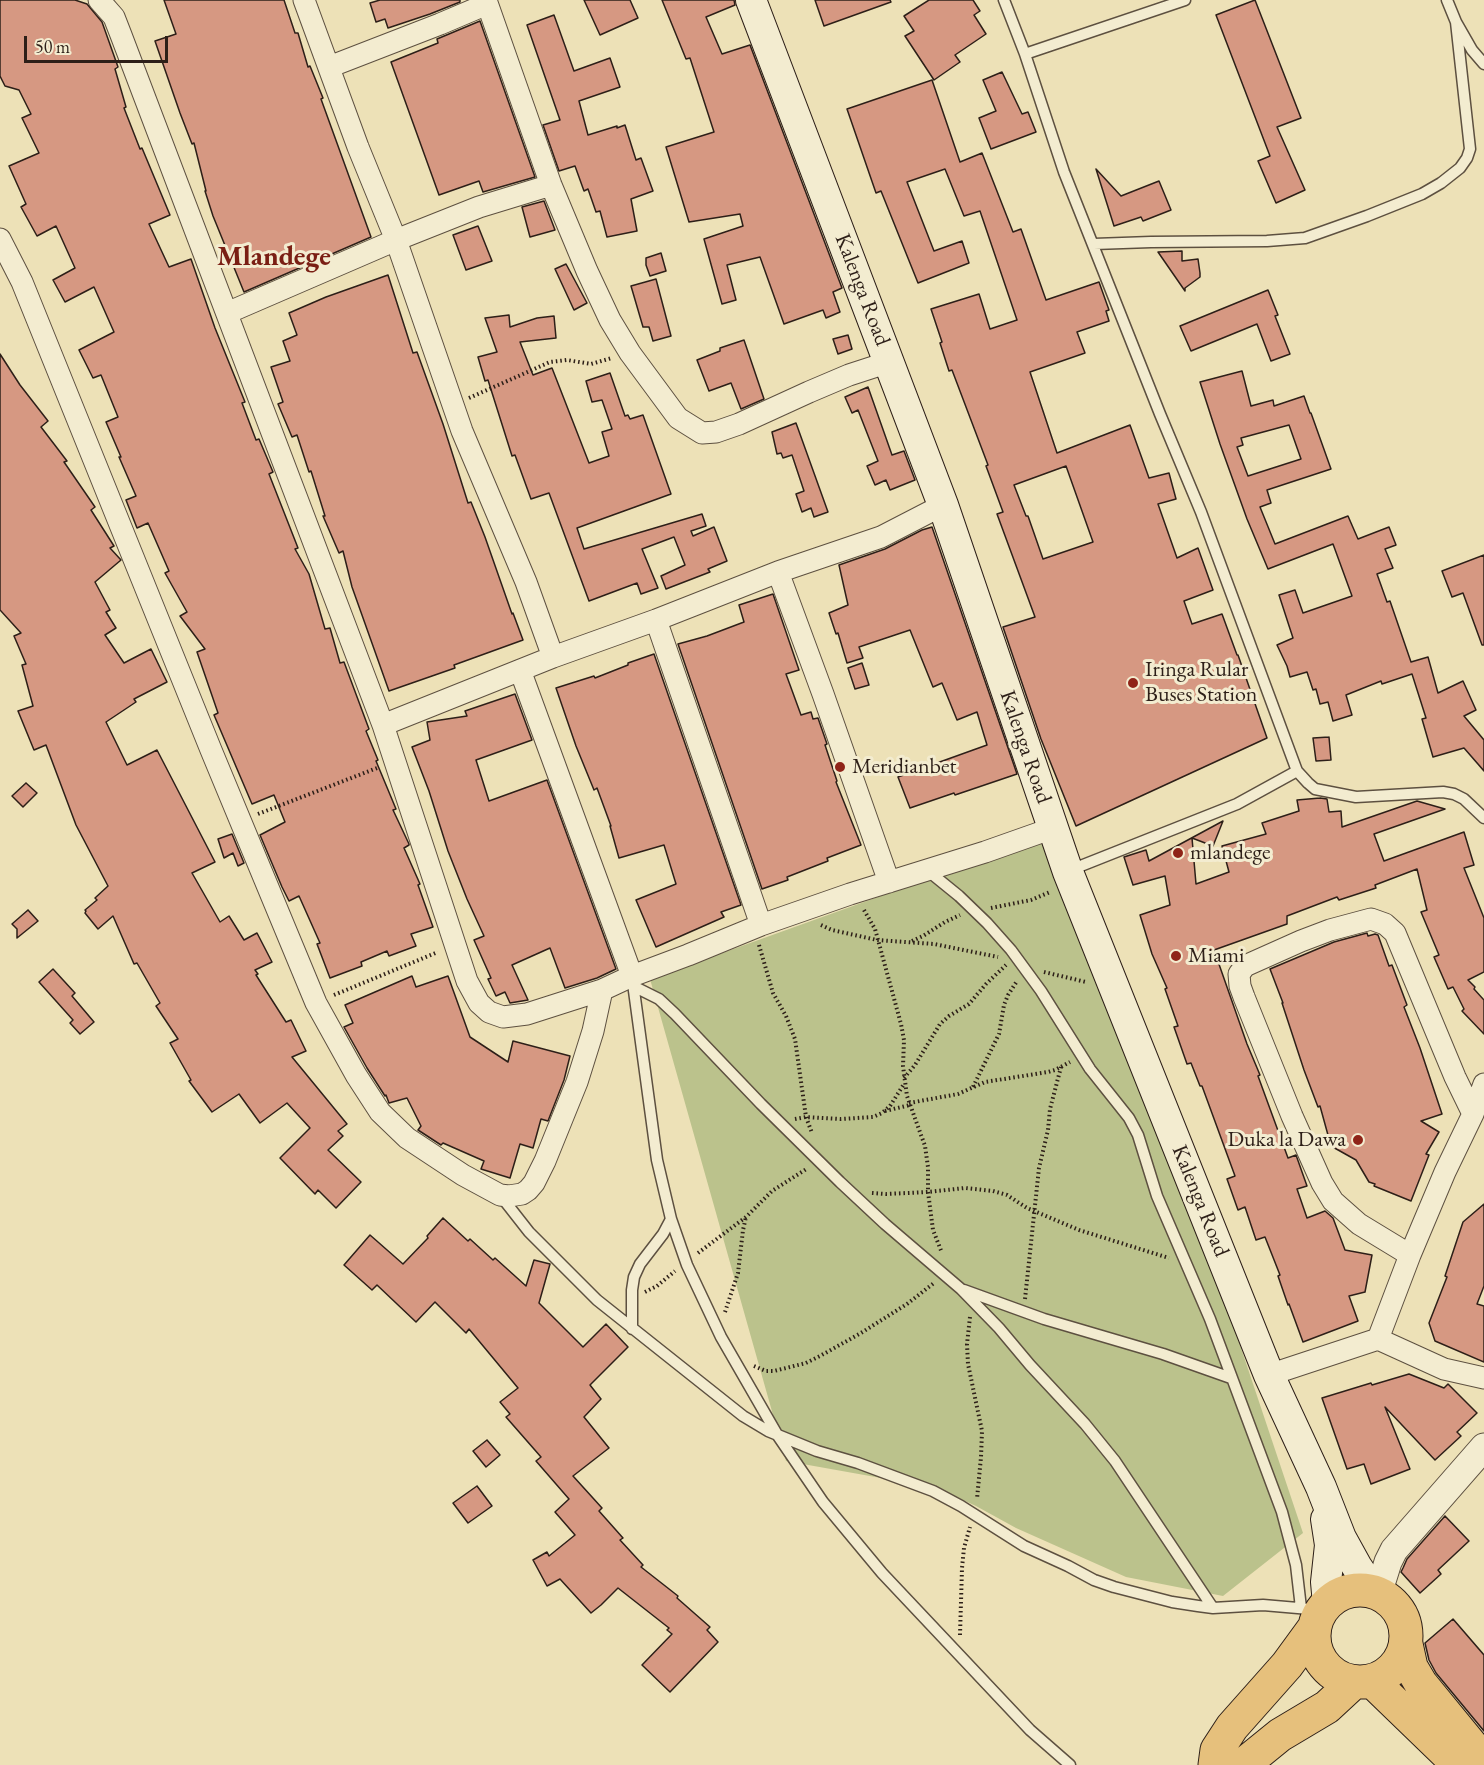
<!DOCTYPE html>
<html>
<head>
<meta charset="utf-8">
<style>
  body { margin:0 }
  #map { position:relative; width:1484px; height:1765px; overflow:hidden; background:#ede1b7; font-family:"EB Garamond",serif }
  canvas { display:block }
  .scale { position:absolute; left:24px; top:36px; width:144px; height:27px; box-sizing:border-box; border:3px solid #2d1f18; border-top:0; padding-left:8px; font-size:18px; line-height:21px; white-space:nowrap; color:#2d1f18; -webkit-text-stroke:4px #f3ecd0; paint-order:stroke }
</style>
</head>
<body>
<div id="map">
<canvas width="1484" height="1765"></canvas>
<div class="scale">50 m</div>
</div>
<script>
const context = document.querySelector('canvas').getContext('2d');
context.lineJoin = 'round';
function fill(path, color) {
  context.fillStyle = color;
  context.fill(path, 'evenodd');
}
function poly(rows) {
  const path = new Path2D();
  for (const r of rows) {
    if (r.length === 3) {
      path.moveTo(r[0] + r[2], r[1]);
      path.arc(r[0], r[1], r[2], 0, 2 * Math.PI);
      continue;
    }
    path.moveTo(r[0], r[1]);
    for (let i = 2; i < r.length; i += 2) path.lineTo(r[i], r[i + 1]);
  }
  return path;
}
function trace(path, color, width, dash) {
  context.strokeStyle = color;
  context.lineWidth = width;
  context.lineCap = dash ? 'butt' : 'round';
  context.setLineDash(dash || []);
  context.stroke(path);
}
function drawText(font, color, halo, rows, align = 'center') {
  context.font = font + ' "EB Garamond",serif';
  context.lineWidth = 6;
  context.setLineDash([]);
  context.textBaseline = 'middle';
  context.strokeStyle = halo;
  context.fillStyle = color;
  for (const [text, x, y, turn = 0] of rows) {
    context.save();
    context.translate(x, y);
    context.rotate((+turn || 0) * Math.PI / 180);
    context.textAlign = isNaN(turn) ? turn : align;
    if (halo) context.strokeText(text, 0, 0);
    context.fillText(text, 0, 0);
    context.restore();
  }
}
fill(poly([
  [1067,829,1303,1533,1223,1596,1126,1577,1016,1528,976,1506,937,1488,786,1461,650,979]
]), '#bbc28c');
const building = poly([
  [0,0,75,0,87,4,102,22,118,67,115,69,126,107,124,108,140,149,142,148,170,215,149,224,169,267,191,259,215,328,245,402,242,403,256,440,259,439,273,472,269,474,298,548,295,549,309,574,325,629,330,628,340,663,344,662,369,729,366,731,378,760,376,761,396,809,393,810,409,844,409,845,404,848,420,884,418,885,433,927,411,934,416,946,389,956,387,951,361,962,362,966,330,978,317,944,320,943,299,896,289,901,282,887,260,835,285,822,274,795,252,804,214,715,218,713,197,652,205,649,180,616,187,612,165,573,169,571,148,523,137,528,126,500,136,496,119,457,121,457,106,422,118,417,101,375,93,378,79,350,114,332,94,287,65,302,53,280,75,268,56,226,37,236,21,207,26,204,9,166,39,153,22,118,31,114,19,90,5,86,0,76,0,0],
  [164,0,284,0,295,33,298,33,308,67,310,66,323,98,321,99,371,237,244,292,213,216,205,191,206,191,194,143,192,144,180,113,155,41,176,34,164,0],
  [380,0,460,0,460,2,430,14,388,28,385,19,376,22,370,3,380,0],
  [584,0,630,0,638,18,600,35,584,0],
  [662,0,734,0,735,5,706,17,722,54,750,45,842,288,833,292,840,312,826,318,823,310,784,324,760,257,727,265,736,300,722,304,704,239,743,226,740,214,689,222,666,147,714,132,690,58,686,59,662,0],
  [815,0,890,0,891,2,824,26,815,0],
  [929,0,973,0,980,11,974,15,986,34,955,55,960,62,934,80,905,36,914,31,904,16,929,0],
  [1255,0,1301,118,1277,127,1305,190,1276,203,1258,161,1270,156,1216,15,1255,0],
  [554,15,574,71,610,58,620,87,579,101,588,135,617,126,617,128,625,125,636,160,641,158,653,191,631,199,637,231,607,237,600,211,596,212,588,189,584,191,575,166,559,171,543,125,560,120,527,25,554,15],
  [480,21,535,177,483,192,479,181,439,195,391,62,438,43,437,39,480,21],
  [1002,72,1022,114,1028,112,1036,132,991,149,979,118,996,111,983,80,1002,72],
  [932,80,960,162,982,153,1013,232,1021,229,1046,300,1099,282,1109,310,1106,311,1109,321,1077,332,1085,353,1030,372,1057,453,1130,425,1149,478,1169,473,1176,499,1158,504,1177,558,1198,548,1213,590,1184,601,1192,624,1222,614,1237,655,1238,655,1267,738,1076,826,1041,739,1003,627,1035,617,997,514,1003,512,986,466,988,465,952,370,949,371,940,343,942,342,931,309,979,294,990,329,1017,320,980,211,964,216,945,169,907,182,934,251,962,241,969,263,918,283,881,191,876,193,847,109,932,80],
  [1066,466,1093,542,1043,559,1028,516,1026,516,1014,485,1066,466],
  [1096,169,1121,196,1159,181,1171,210,1143,221,1141,217,1114,226,1096,169],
  [544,201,555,230,530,237,522,207,544,201],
  [478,226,492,261,466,270,453,235,478,226],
  [1182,251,1182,261,1198,259,1200,273,1200,277,1185,288,1185,291,1158,252,1182,251],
  [661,253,666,271,650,276,646,265,646,258,661,253],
  [566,264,587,303,574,310,555,269,566,264],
  [388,275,413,353,417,352,443,424,468,503,471,502,485,537,512,614,513,613,523,640,454,665,455,668,389,691,352,587,343,551,339,553,323,516,325,516,311,471,309,472,297,435,292,437,278,404,283,402,271,367,290,361,283,341,297,335,289,313,326,297,388,275],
  [656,279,671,336,653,341,649,327,643,327,631,286,656,279],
  [1268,290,1278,315,1275,316,1290,354,1271,361,1257,324,1191,351,1180,326,1268,290],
  [509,315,510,327,537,318,554,316,556,338,520,342,533,375,552,368,589,463,609,456,602,432,612,429,602,400,592,402,586,381,610,373,625,416,628,415,630,419,643,415,671,494,577,528,584,549,702,514,706,526,691,531,693,536,714,527,727,561,708,569,710,572,666,589,661,576,685,565,674,537,642,549,658,588,641,594,637,583,589,601,549,493,531,499,515,455,512,456,488,380,485,381,478,357,497,352,485,318,509,315],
  [848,335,852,349,838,354,833,339,848,335],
  [744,340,764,399,741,409,731,383,709,391,697,360,720,351,720,348,744,340],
  [0,354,20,385,48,421,41,427,67,461,64,462,95,507,91,510,114,546,110,548,121,560,95,582,110,610,106,612,116,628,105,635,124,663,151,649,167,682,134,699,136,702,106,722,127,765,157,750,215,862,192,873,220,922,229,916,244,940,257,933,272,962,255,970,258,974,256,975,286,1022,291,1020,306,1051,292,1057,347,1124,338,1131,343,1136,328,1150,361,1182,336,1208,318,1190,315,1194,280,1158,310,1128,287,1103,260,1123,239,1094,212,1112,189,1081,191,1080,170,1043,178,1039,156,1006,160,1003,137,963,134,964,113,916,98,929,85,913,86,911,85,910,97,900,95,898,108,886,76,825,46,745,34,750,18,711,33,706,22,665,26,664,14,636,21,633,0,610,0,354],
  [1242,371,1251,406,1273,400,1274,406,1304,396,1310,413,1311,413,1331,469,1267,490,1271,503,1260,507,1275,544,1348,516,1358,539,1389,527,1396,545,1385,549,1393,568,1377,574,1387,602,1390,601,1411,662,1428,657,1438,693,1463,681,1476,710,1464,716,1484,740,1484,771,1464,748,1433,757,1422,719,1426,718,1412,674,1382,684,1381,681,1346,695,1352,715,1333,721,1328,702,1320,704,1316,689,1313,690,1307,672,1290,677,1287,666,1277,645,1293,638,1279,595,1295,590,1303,613,1352,596,1333,544,1268,569,1247,519,1220,444,1200,382,1242,371],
  [1289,425,1301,459,1248,476,1237,447,1243,445,1241,438,1289,425],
  [868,387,892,455,904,451,915,480,890,490,886,480,875,485,867,466,878,461,858,410,852,413,845,397,868,387],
  [796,423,828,512,814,517,811,508,802,512,796,494,804,491,792,455,783,458,781,453,777,454,772,432,796,423],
  [932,527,1017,774,955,795,954,793,910,808,898,777,987,745,977,712,957,720,942,683,933,687,910,630,859,647,863,658,847,663,838,633,836,634,829,613,848,605,839,565,885,549,922,530,932,527],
  [1484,555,1484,645,1482,645,1463,593,1452,597,1442,571,1484,555],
  [773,594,799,670,786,674,801,715,811,712,813,719,818,718,827,744,825,745,837,781,836,782,861,845,827,858,828,861,787,877,788,880,762,889,678,644,707,636,744,622,739,605,773,594],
  [654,654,741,905,721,912,724,917,656,947,636,900,676,884,664,845,619,858,610,826,611,826,597,788,594,790,576,746,556,688,594,676,595,678,628,665,628,663,654,654],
  [862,663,869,685,855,689,848,668,862,663],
  [515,694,532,740,476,760,489,801,547,780,616,969,597,978,565,988,550,948,512,965,528,1000,510,1003,505,992,496,996,488,979,491,978,474,940,484,936,467,899,448,851,429,791,412,747,430,740,427,722,467,716,465,711,515,694],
  [1329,737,1331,760,1316,761,1313,738,1329,737],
  [26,783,37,793,23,807,12,796,26,783],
  [1320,798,1327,799,1329,812,1341,811,1342,827,1417,801,1445,809,1374,834,1384,861,1464,832,1474,865,1464,868,1484,918,1484,972,1468,980,1475,987,1474,989,1484,1000,1484,1034,1462,1011,1464,1009,1453,987,1448,989,1434,957,1439,955,1421,912,1427,910,1417,869,1375,885,1376,888,1339,900,1337,897,1287,916,1287,924,1214,950,1247,1044,1260,1075,1258,1076,1288,1158,1296,1155,1307,1186,1297,1189,1307,1218,1325,1211,1333,1218,1345,1250,1372,1255,1365,1292,1349,1296,1358,1321,1303,1342,1289,1304,1288,1305,1278,1276,1280,1275,1265,1237,1256,1240,1245,1207,1238,1210,1227,1179,1235,1176,1202,1086,1200,1086,1191,1063,1187,1064,1174,1027,1178,1026,1165,989,1167,988,1152,954,1140,915,1170,905,1165,876,1133,885,1124,857,1146,850,1149,861,1223,821,1213,846,1192,838,1196,884,1229,872,1222,846,1266,834,1262,823,1299,811,1297,800,1320,798],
  [232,834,244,863,238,866,233,853,224,858,218,839,232,834],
  [28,910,38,921,17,938,17,929,12,924,28,910],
  [1367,933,1368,936,1375,934,1378,935,1389,966,1392,965,1407,1005,1404,1007,1420,1048,1442,1114,1421,1121,1439,1132,1426,1154,1429,1155,1411,1201,1374,1186,1375,1184,1369,1182,1356,1160,1331,1146,1320,1106,1318,1107,1304,1070,1282,1003,1283,1003,1270,969,1334,942,1367,933],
  [53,969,75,993,72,996,94,1022,80,1034,70,1023,73,1020,39,982,53,969],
  [412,976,416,987,448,976,470,1037,508,1062,513,1041,570,1056,564,1080,548,1121,541,1119,533,1148,520,1144,510,1178,481,1169,484,1161,443,1143,441,1145,418,1130,421,1126,407,1098,389,1103,386,1095,385,1096,367,1068,344,1027,353,1023,345,1005,412,976],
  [1484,1204,1484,1286,1477,1304,1484,1306,1484,1362,1435,1341,1429,1323,1447,1277,1445,1276,1463,1222,1484,1204],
  [443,1218,468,1241,470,1239,493,1260,495,1258,526,1286,534,1260,550,1264,539,1303,583,1347,606,1324,628,1347,590,1385,601,1399,584,1417,609,1448,573,1476,602,1508,599,1511,623,1538,620,1540,643,1565,641,1567,678,1596,677,1598,710,1627,707,1630,718,1642,670,1692,642,1665,672,1634,667,1630,669,1628,618,1588,601,1605,591,1613,560,1579,547,1586,533,1560,547,1552,549,1556,575,1535,555,1512,569,1499,536,1461,541,1457,506,1417,510,1414,500,1402,518,1388,469,1329,466,1333,435,1302,416,1322,377,1285,372,1290,344,1265,370,1235,403,1264,428,1238,427,1236,443,1218],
  [1409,1374,1444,1388,1448,1384,1477,1413,1457,1432,1461,1436,1435,1460,1385,1407,1410,1469,1371,1484,1364,1464,1347,1469,1322,1398,1371,1383,1372,1385,1409,1374],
  [487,1440,500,1455,486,1467,473,1451,487,1440],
  [477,1486,492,1506,468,1523,453,1503,477,1486],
  [1445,1516,1469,1541,1438,1570,1441,1574,1420,1593,1401,1572,1403,1568,1407,1559,1445,1516],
  [1453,1619,1484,1655,1484,1731,1436,1673,1429,1660,1425,1643,1453,1619]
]);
fill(building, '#d69882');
trace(building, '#2d1f18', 1.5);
const service = poly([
  [1004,0,1025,54,1064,172,1160,414,1201,512,1297,771,1308,783,1315,789,1356,797,1443,792,1454,794,1464,799,1484,818],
  [1447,0,1456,22,1472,50,1484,64],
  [1025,54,1185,0],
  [1094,244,1151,242,1267,241,1305,238,1367,216,1422,194,1441,183,1460,168,1467,158,1470,149,1456,22],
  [927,870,959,896,987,923,1011,950,1041,991,1090,1069,1129,1118,1138,1135,1157,1196,1210,1319,1282,1512,1296,1565,1301,1608],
  [1068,871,1237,804,1297,771],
  [632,976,657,1160,671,1219,687,1265,721,1337,778,1436,823,1502,882,1573,1030,1730,1070,1765],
  [633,986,659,999,675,1014,761,1104,840,1182,885,1224,961,1289,999,1328,1030,1365,1085,1424,1115,1461,1213,1608],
  [500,1195,529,1232,597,1300,743,1416,768,1431,817,1451,858,1463,933,1491,961,1506,1024,1546,1068,1566,1094,1580,1114,1587,1172,1602,1198,1606,1213,1608,1263,1605,1321,1610],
  [964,1290,1044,1319,1163,1354,1231,1378],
  [632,1329,632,1290,634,1277,640,1264,663,1234,671,1219]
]);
const minor = poly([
  [99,0,114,17,121,35,383,725,467,981,479,1003,489,1012,503,1017,527,1014,602,990,632,976,688,955,761,925,850,894,985,852,1053,828],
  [304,0,358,147,396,240,462,431,526,582,553,657],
  [486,0,551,185,587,271,610,320,630,353,678,418,702,433,716,432,739,424,809,392,849,375,889,362],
  [329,67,440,24,487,4],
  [0,239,22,282,211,750,316,1003,356,1075,380,1112,407,1138,463,1175,500,1195,509,1196,522,1194,528,1190,534,1183,545,1161,577,1082,593,1031,602,990],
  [227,313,396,240,479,207,551,185],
  [778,572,823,694,889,882],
  [656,620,761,925],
  [520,670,632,976],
  [383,725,553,657,656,620,778,572,881,537,943,505],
  [1410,1255,1359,1224,1333,1201,1322,1183,1292,1116,1244,997,1240,986,1239,974,1245,966,1301,941,1330,930,1371,919,1385,924,1395,933,1455,1077,1473,1114],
  [1378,1339,1410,1255,1445,1172,1473,1114,1484,1084],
  [1269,1375,1378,1339,1444,1369,1484,1378]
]);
const tertiary = poly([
  [1378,1594,1388,1562,1394,1550,1484,1447]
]);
const secondary = poly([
  [751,0,943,505,1068,872,1269,1375,1321,1487,1341,1538,1357,1567,1374,1592],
  [1326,1519,1330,1545,1326,1582,1328,1604]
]);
const trunk = poly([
  [1360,1636,46],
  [1406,1644,1411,1667,1421,1684,1484,1761],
  [1372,1681,1459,1765],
  [1215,1765,1217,1750,1232,1727,1287,1665,1314,1628],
  [1243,1765,1280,1735,1327,1707,1354,1682]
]);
trace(service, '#5d5040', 13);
trace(minor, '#5d5040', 23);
trace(tertiary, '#5d5040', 29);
trace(secondary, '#2d1f18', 32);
trace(trunk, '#2d1f18', 35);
trace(poly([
  [469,398,550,362,567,360,591,364,612,358],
  [258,814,377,768],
  [991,908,1031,900,1050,892],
  [864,910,875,929,901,1024,904,1040,903,1066,907,1096,925,1146,928,1167,928,1192,933,1230,942,1253],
  [821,925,832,930,877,940,934,944,998,957],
  [912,941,923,936,945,922,960,915],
  [759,945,773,993,786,1016,795,1039,806,1117,812,1133],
  [1044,972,1086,982],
  [334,995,438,952],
  [904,1078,915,1065,940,1024,949,1016,969,1004,986,984,1006,965],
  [973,1087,999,1034,1004,1005,1008,995,1017,981],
  [909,1103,958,1094,985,1082,1048,1072,1055,1070,1070,1062],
  [885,1111,910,1105],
  [795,1119,806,1117,841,1119,873,1117,882,1113,890,1106,904,1084],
  [872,1193,886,1194,928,1192,965,1188,993,1191,1007,1195,1027,1208,1079,1230,1169,1258],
  [698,1253,746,1217,772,1191,808,1168],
  [645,1292,657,1286,675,1271],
  [1025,1299,1039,1168,1048,1130,1050,1109,1061,1067],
  [725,1312,738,1273,743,1230,746,1217],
  [970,1317,967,1344,968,1364,982,1431,981,1457,977,1499],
  [754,1366,766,1371,774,1371,806,1363,820,1356,861,1333,907,1304,934,1283],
  [960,1635,962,1568,964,1548,970,1527]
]), '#2d1f18', 4, [1.5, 3]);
trace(service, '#f3ecd0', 10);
trace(minor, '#f3ecd0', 21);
trace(tertiary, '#f3ecd0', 27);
trace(secondary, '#f3ecd0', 30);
trace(trunk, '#e6c07c', 33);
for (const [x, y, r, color] of [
  [1133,683,6,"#8f2418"],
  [840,767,6,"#8f2418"],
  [1178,853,6,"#8f2418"],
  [1176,956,6,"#8f2418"],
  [1358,1140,6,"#8f2418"]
]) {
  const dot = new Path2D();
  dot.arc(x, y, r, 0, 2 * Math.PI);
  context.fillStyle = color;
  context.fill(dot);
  trace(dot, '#f3ecd0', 2);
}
drawText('22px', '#2d1f18', '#f3ecd0', [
  ["Kalenga Road",862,290,69],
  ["Kalenga Road",1025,747,71],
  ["Kalenga Road",1200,1201,68]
]);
drawText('22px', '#2d1f18', '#f3ecd0', [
  ["Iringa Rular",1145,670],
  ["Buses Station",1145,695],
  ["Meridianbet",852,767],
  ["mlandege",1190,853],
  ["Miami",1188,956],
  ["Duka la Dawa",1346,1140,"right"]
], 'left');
drawText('bold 28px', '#7a1f14', '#f3ecd0', [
  ["Mlandege",274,257]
]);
</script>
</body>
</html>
